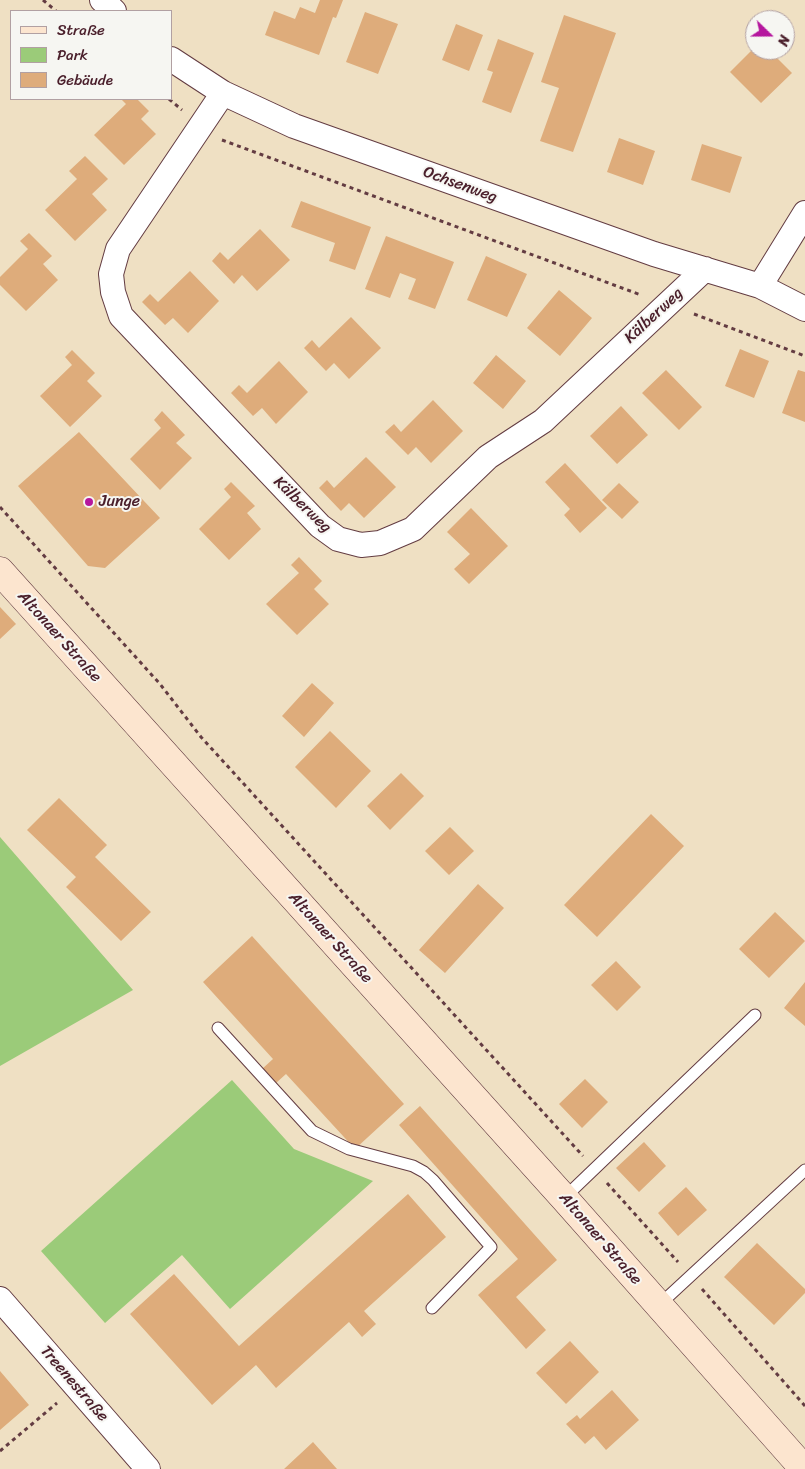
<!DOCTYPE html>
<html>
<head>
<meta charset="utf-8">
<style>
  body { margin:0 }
  #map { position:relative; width:805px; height:1469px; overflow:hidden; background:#efe0c3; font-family:Sriracha,sans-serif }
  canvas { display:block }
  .legend { position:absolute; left:10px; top:10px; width:162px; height:90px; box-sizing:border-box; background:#f6f6f2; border:1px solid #b1a0a2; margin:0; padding:6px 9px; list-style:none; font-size:15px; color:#4a1f2b }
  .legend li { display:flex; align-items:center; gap:10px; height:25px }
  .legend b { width:25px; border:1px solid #b1a0a2 }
  .north { position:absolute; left:745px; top:10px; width:50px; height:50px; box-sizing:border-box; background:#f6f6f2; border:1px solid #b1a0a2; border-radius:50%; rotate:112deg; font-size:14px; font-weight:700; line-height:20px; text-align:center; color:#4a1f2b }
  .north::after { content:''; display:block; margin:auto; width:18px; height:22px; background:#b5179e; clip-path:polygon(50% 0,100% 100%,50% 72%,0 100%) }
</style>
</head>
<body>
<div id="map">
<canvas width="805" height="1469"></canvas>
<ul class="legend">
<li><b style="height:6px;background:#fce5cf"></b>Straße</li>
<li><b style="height:14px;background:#9bcb79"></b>Park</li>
<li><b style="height:14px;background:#deac7b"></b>Gebäude</li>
</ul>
<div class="north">N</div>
</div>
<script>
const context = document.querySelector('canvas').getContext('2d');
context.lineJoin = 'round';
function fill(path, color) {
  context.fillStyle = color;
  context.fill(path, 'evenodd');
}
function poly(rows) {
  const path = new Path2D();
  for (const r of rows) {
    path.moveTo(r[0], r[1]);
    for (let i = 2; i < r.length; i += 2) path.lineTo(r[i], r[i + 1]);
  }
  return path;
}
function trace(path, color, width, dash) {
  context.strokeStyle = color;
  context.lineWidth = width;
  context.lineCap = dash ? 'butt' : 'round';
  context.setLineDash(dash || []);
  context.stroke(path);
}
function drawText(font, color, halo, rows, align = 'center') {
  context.font = font + ' Sriracha,sans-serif';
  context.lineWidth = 4;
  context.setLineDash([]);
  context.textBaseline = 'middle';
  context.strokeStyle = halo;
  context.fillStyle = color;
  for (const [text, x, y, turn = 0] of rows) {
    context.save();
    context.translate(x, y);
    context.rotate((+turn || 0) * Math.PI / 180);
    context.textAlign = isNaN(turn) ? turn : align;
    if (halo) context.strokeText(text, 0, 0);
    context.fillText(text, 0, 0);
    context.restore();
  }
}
fill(poly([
  [0,837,133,990,0,1066],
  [232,1080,294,1149,373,1181,230,1309,182,1255,105,1323,41,1251]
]), '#9bcb79');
fill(poly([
  [320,0,343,0,336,18,333,17,319,55,265,35,274,11,295,19,300,7,315,13],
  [365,12,398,24,378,74,346,62],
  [564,15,616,33,573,152,540,141,559,88,541,82],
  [456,24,483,35,469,71,442,60],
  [498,39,534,53,511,113,482,102,493,72,487,70],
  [755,47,755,50,769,50,792,73,761,103,730,72],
  [121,99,137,99,149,111,141,119,156,134,124,165,94,135,126,104],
  [619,138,655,151,643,185,607,172],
  [702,144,742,157,730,193,691,180],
  [85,156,108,179,92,194,107,210,75,241,45,210,77,179,69,171],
  [301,201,371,227,355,270,329,261,335,243,291,227],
  [260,229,290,260,257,291,242,275,234,284,212,261,220,252,228,260],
  [29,233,52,256,43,264,58,280,26,311,0,285,0,277,28,249,20,241],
  [386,236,454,262,435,309,408,299,416,279,400,273,390,298,365,289],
  [486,256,527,274,507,317,467,300],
  [190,271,219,301,188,333,173,318,165,325,142,302,150,294,158,302],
  [559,290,592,318,560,356,527,328],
  [351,317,381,348,349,379,334,363,326,371,304,348,312,340,319,348],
  [740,349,769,361,754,398,725,386],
  [72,350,95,373,87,381,102,396,70,427,40,396,72,365,65,357],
  [496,355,526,381,503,409,473,383],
  [279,361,308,392,276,424,262,408,253,416,231,393,239,385,247,393],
  [666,370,702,407,679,430,642,393],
  [798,370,805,372,805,422,782,413],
  [433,400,463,431,431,463,416,447,408,455,385,432,394,424,401,432],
  [621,406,648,435,617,464,590,436],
  [162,411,185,435,176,443,192,458,160,490,130,459,161,428,154,420],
  [79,432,160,518,105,568,88,566,18,486],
  [366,457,396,487,364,518,349,503,341,511,319,488,327,480,334,488],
  [565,463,607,508,580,533,564,515,570,509,545,482],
  [231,482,255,506,247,513,261,529,229,560,199,529,231,497,224,489],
  [619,483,639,502,622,519,602,500],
  [471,508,508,546,469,584,454,569,470,554,447,532],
  [299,557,322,581,314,589,329,604,297,635,266,604,299,573,291,565],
  [0,607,16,624,0,639],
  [312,683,334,703,304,737,282,716],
  [330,731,371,771,336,808,295,767],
  [401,773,424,796,390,830,367,806],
  [59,798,107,845,95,857,151,912,121,941,66,887,76,877,27,830],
  [651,814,684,846,597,937,564,905],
  [450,827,474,851,449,875,425,851],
  [478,884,504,908,445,973,419,950],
  [775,912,805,941,769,978,739,949],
  [252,936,404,1104,355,1149,286,1074,276,1083,262,1069,273,1059,203,982],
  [616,961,641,987,617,1011,591,985],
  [805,982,805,1026,784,1008],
  [585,1079,608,1102,582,1128,559,1104],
  [420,1106,557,1260,516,1297,546,1330,526,1349,478,1295,518,1259,399,1125],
  [644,1142,666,1166,639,1192,616,1168],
  [686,1187,707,1210,678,1236,658,1213],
  [408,1194,446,1237,364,1311,376,1324,362,1337,349,1322,276,1388,256,1365,212,1405,130,1314,174,1274,239,1346],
  [757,1243,805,1289,805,1293,774,1325,724,1277],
  [570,1341,599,1372,566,1404,536,1373],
  [0,1371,29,1405,0,1430],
  [612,1390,639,1420,606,1450,594,1436,585,1444,566,1424,577,1415,580,1419],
  [313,1442,337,1469,284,1469]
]), '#deac7b');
const lane = poly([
  [218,1028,312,1131,349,1149,413,1166,424,1172,433,1180,491,1247,432,1308],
  [564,1198,755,1015],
  [658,1306,805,1170]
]);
const street = poly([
  [102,0,114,11],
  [171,59,223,93,294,126,654,254,760,286,805,309],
  [223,93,118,249,111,274,113,292,121,316,320,526,338,539,361,545,380,543,413,529,488,457,543,421,705,269],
  [760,286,805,213],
  [0,1299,148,1469]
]);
const secondary = poly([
  [0,571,564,1198,804,1469]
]);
trace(lane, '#633c42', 13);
trace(street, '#633c42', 26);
trace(secondary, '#633c42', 29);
trace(poly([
  [43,0,56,11],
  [169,99,182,110],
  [222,140,641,295],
  [694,314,805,356],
  [0,507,160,684,201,737,583,1156],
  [607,1183,678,1262],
  [702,1289,805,1406],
  [0,1451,57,1403]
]), '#633c42', 3, [4, 4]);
trace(lane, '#fff', 11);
trace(street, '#fff', 24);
trace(secondary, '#fce5cf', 28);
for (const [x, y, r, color] of [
  [89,502,5,"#b5179e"]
]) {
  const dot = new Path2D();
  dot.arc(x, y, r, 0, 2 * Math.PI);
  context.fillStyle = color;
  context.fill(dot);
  trace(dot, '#f6f6f2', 2);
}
drawText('16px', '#4a1f2b', '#f6f6f2', [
  ["Ochsenweg",460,185,20],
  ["Kälberweg",654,316,-43],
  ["Kälberweg",302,505,44],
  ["Altonaer Straße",59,637,48],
  ["Altonaer Straße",330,938,48],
  ["Altonaer Straße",600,1239,49],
  ["Treenestraße",74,1384,49]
]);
drawText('16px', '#4a1f2b', '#f6f6f2', [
  ["Junge",99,502]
], 'left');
</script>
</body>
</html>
